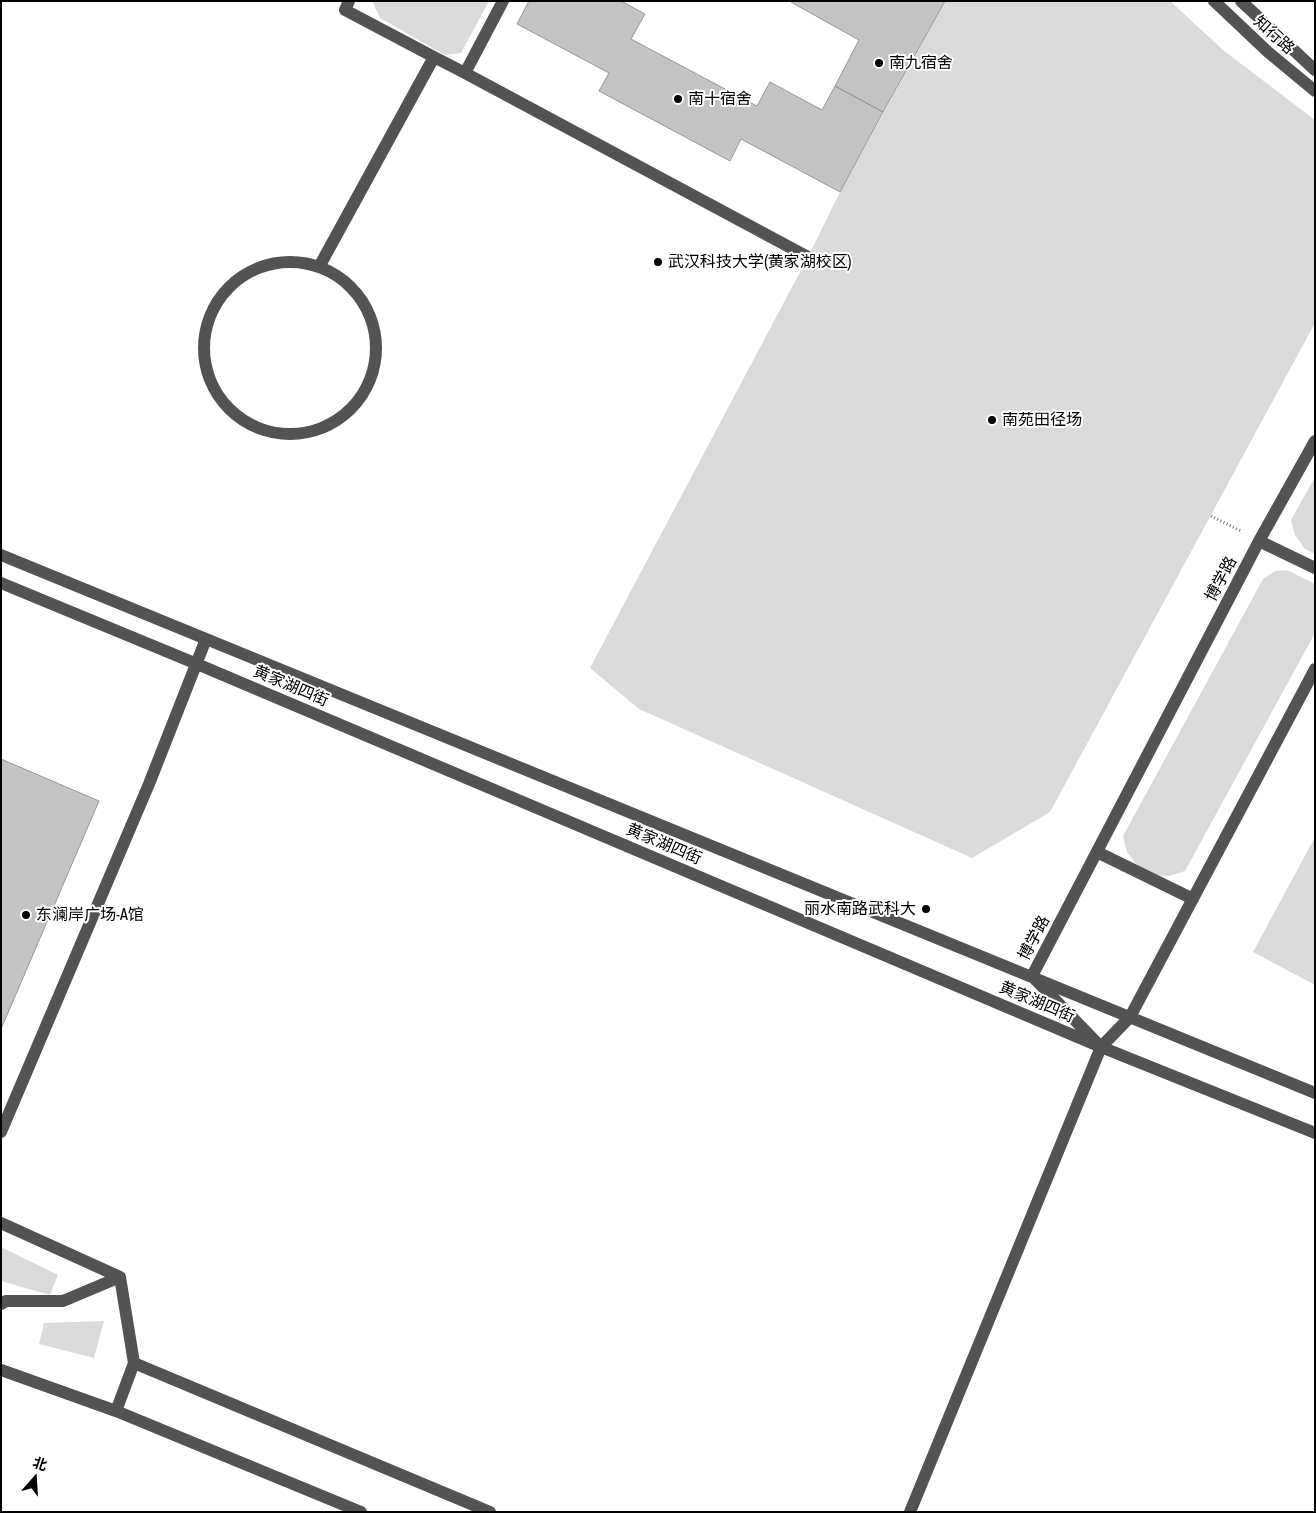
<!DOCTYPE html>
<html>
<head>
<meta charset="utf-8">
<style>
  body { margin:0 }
  #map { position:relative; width:1316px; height:1513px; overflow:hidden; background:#fff; font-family:"Asap Condensed","Noto Sans SC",sans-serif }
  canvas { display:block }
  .frame { position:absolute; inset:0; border:2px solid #000; pointer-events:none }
  .north { position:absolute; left:10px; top:1453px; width:50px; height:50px; -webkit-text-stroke:4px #fff; paint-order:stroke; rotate:19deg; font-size:14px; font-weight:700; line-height:20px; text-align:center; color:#000 }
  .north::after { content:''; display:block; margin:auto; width:18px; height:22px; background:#000; clip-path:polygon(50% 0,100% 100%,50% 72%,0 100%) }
</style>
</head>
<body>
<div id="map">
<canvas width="1316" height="1513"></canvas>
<div class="frame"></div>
<div class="north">北</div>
</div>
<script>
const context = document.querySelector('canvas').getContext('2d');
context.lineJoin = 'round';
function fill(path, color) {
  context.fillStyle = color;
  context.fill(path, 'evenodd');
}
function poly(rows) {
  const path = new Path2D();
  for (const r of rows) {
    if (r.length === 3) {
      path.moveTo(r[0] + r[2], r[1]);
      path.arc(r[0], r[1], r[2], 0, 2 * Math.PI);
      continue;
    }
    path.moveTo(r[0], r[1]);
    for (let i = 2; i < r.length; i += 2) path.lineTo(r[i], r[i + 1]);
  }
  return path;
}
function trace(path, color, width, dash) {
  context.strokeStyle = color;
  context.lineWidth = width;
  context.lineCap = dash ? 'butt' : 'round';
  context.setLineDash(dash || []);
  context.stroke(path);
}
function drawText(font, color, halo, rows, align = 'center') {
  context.font = font + ' "Asap Condensed","Noto Sans SC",sans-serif';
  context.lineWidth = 4;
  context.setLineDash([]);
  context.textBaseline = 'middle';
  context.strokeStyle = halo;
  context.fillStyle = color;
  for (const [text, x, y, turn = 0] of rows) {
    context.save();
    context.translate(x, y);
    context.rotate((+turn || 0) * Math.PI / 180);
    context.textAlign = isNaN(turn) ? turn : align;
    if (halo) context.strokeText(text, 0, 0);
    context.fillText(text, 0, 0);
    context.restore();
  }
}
fill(poly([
  [372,1,489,1,461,53,445,55,380,18],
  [945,1,1170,1,1223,50,1315,120,1315,323,1050,812,972,858,639,709,590,668,808,257,840,192],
  [1315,477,1315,554,1305,549,1295,535,1291,520],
  [1287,570,1315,584,1315,633,1185,871,1169,876,1155,875,1137,865,1127,852,1123,836,1263,579,1275,571],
  [1315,837,1315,985,1253,952],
  [1,1247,58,1275,50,1295,1,1281],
  [104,1321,94,1358,39,1344,44,1323]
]), '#dadada');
const building = poly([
  [529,1,621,1,645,14,631,39,757,106,770,82,822,110,835,86,883,112,840,192,741,139,730,161,599,91,609,73,517,24,529,1],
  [789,1,945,1,883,112,835,86,859,40,789,1],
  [1,759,99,801,1,1029,1,759]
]);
fill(building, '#c3c3c3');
trace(building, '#979797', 1);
trace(poly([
  [1211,516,1241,531]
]), '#757575', 3, [1, 2.5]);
trace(poly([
  [349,1,345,10,434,57],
  [503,1,465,73,808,257],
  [1214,1,1268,52,1315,91],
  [1241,1,1315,70],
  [290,348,86],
  [319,267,434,57,465,73],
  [1259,541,1315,568],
  [1,555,1315,1093],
  [1,583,197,664,1101,1047,1315,1133],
  [1097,852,1193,899],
  [1096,1042,1032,976,1259,541,1315,441],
  [1,1132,149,784,206,639],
  [1,1223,120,1277,134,1363,116,1411],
  [1,1304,6,1301,63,1301,120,1277],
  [134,1363,490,1512],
  [1,1370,116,1411,361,1512],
  [910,1512,1101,1047,1130,1017,1315,669]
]), '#535353', 12);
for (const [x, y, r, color] of [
  [879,63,5,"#000"],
  [678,99,5,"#000"],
  [658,262,5,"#000"],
  [992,420,5,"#000"],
  [926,909,5,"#000"],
  [26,915,5,"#000"]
]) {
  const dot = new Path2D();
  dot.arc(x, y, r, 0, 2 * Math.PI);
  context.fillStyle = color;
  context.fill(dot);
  trace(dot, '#fff', 2);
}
drawText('16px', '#000', '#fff', [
  ["知行路",1274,35,42],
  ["博学路",1221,579,-62],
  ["黄家湖四街",291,686,23],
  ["黄家湖四街",664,844,23],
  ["博学路",1034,938,-62],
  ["黄家湖四街",1037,1002,23]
]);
drawText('16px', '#000', '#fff', [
  ["南九宿舍",889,63],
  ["南十宿舍",688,99],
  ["武汉科技大学(黄家湖校区)",668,262],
  ["南苑田径场",1002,420],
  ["丽水南路武科大",916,909,"right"],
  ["东澜岸广场-A馆",36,915]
], 'left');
</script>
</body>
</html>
